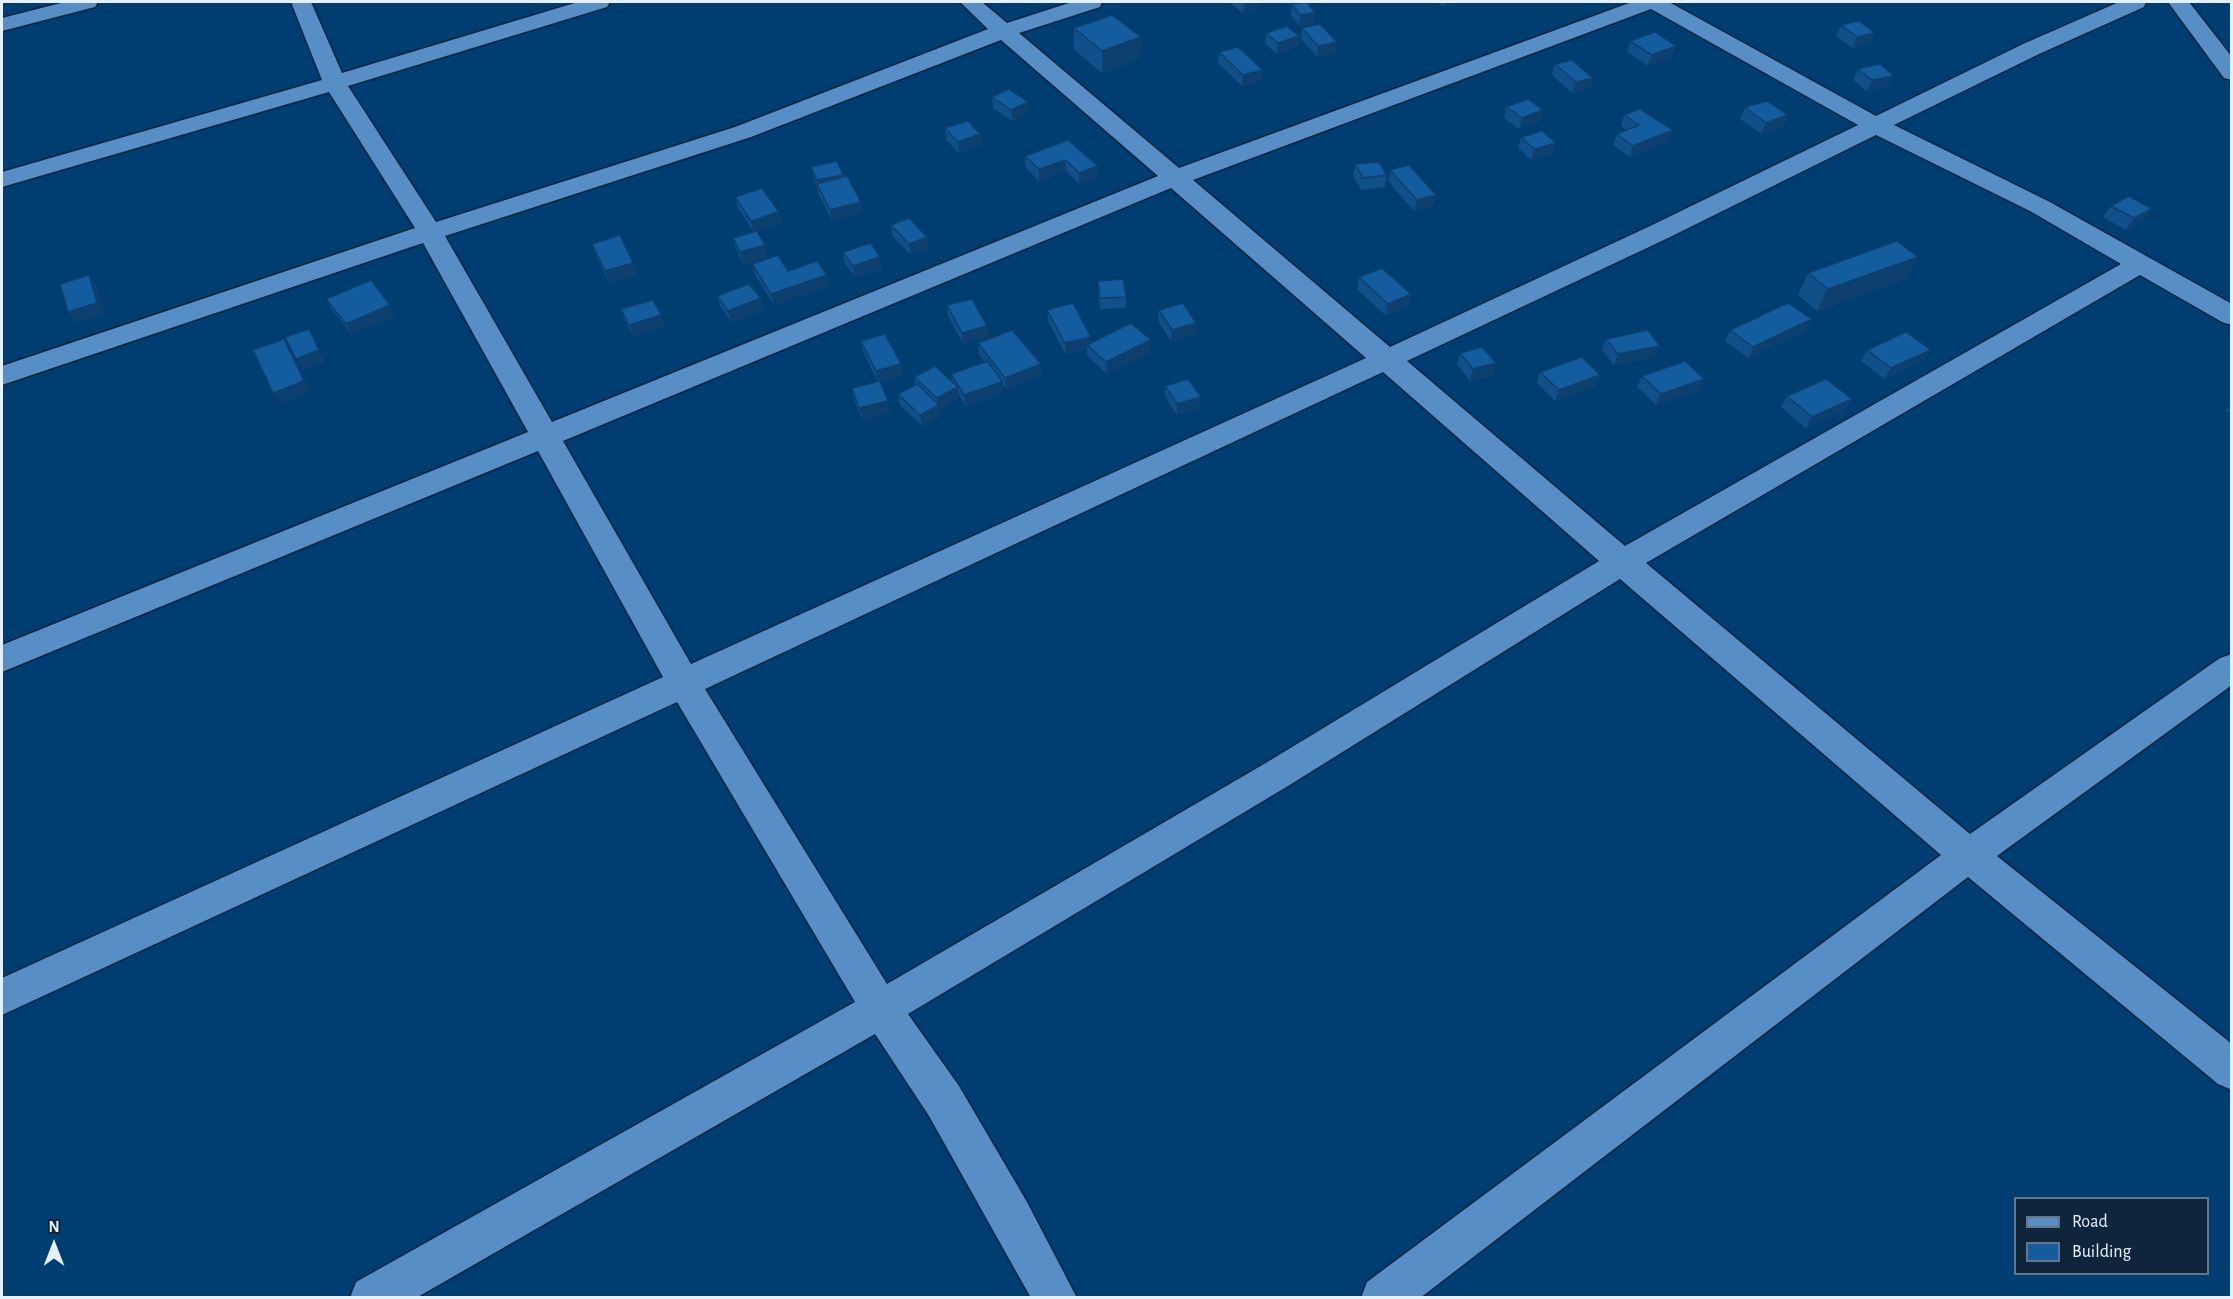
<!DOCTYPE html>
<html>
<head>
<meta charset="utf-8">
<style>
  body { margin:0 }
  #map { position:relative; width:2233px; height:1299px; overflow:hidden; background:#003d70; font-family:"Alegreya Sans",sans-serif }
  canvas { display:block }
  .frame { position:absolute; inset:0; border:3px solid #e6f1fd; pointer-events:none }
  .legend { position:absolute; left:2014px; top:1197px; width:195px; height:78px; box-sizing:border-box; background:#0e253b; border:2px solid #647789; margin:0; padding:8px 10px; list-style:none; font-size:18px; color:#e6f1fd }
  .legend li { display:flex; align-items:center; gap:12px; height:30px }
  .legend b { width:30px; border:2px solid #647789 }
  .north { position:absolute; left:24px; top:1215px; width:60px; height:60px; -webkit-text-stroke:4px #0e253b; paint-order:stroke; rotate:0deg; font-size:16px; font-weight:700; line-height:24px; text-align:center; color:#e6f1fd }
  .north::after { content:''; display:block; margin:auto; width:21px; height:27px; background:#e6f1fd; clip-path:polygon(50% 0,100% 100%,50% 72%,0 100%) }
</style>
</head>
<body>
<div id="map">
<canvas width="2233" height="1299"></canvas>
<div class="frame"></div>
<ul class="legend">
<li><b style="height:8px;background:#578ec6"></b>Road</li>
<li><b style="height:16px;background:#135c9d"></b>Building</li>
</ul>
<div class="north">N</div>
</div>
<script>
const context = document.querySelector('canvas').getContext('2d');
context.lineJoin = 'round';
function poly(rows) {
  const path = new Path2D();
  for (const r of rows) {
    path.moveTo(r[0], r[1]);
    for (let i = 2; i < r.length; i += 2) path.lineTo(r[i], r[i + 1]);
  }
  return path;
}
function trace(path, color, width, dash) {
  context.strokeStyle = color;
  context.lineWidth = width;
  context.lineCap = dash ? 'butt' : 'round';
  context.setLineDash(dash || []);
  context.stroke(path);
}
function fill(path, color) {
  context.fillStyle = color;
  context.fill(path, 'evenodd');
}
const minor = poly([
  [65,2,98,2,95,7,2,31,2,18,65,2],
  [291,2,311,2,342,73,578,2,610,2,607,7,348,86,436,222,735,127,988,29,960,2,982,2,1007,23,1072,2,1102,2,1100,7,1019,33,1179,168,1632,2,1669,2,1876,116,2023,44,2119,2,2146,2,2144,7,2039,54,1894,125,2048,201,2232,304,2232,325,2222,322,2140,275,1646,563,1970,834,2220,658,2232,654,2232,685,1997,856,2232,1044,2232,1090,2218,1084,1968,877,1420,1298,1361,1298,1367,1282,1941,855,1620,579,1288,786,908,1014,959,1086,1027,1202,1077,1298,1031,1298,929,1116,875,1034,416,1298,350,1298,356,1282,855,1002,677,702,2,1015,2,978,663,677,538,451,2,672,2,645,528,432,423,243,2,385,2,366,415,228,329,92,2,187,2,172,322,80,291,2],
  [1651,9,1858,125,1648,227,1390,347,1193,180,1651,9],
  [1001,40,1158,176,552,422,445,236,751,137,1001,40],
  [1876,135,2030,211,2121,264,1625,546,1407,361,1666,239,1876,135],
  [1171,188,1366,358,691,664,563,441,1171,188],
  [1383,372,1599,561,1264,764,887,984,705,689,1383,372],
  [2168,2,2189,2,2232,57,2232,80,2224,78,2168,2]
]);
trace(minor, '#082440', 3);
fill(minor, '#578ec6');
fill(poly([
  [1230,2,1259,2,1259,8,1243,13,1230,3],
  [1436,2,1460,2,1444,7],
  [1292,4,1314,24,1299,26,1291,15],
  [1841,25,1870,44,1852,48,1836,36],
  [1074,28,1141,37,1140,59,1102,73,1074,50],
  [1302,28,1335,53,1317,57,1301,39],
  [1266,33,1299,36,1298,47,1277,54,1265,44],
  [1630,41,1672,57,1648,66,1627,52],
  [1219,52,1263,70,1262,81,1242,86,1218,63],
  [1555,64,1590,89,1572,93,1552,75],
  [1858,69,1894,76,1888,87,1867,91,1853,80],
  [992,97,1029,113,1012,121,993,108],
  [1506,107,1540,121,1519,129,1504,118],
  [1745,107,1784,127,1761,134,1740,119],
  [1624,115,1669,141,1630,157,1613,145,1617,134,1626,130,1621,126],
  [945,128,980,134,981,145,959,153,946,140],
  [1521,137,1553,154,1531,160,1518,148],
  [1068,140,1098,177,1079,184,1066,171,1039,181,1025,167,1025,156],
  [1355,164,1387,175,1385,187,1361,190,1353,176],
  [811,167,843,177,861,202,863,213,832,221,819,195],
  [1390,170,1436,195,1434,206,1414,211,1388,181],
  [735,197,779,212,782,223,754,232,738,208],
  [2111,206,2152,209,2144,220,2126,230,2103,217],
  [891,225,927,237,929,249,911,255,893,237],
  [733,238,768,257,743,264,736,249],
  [592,244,633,263,637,275,609,283,596,255],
  [843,252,880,257,882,269,855,277,845,263],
  [752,264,788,271,827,275,829,286,774,305,755,275],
  [1808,273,1906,279,1817,311,1798,295],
  [1359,277,1409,306,1385,315,1357,289],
  [1098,281,1126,297,1126,308,1100,309,1098,292],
  [717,296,761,298,764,310,732,322,721,307],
  [326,299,390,305,396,316,352,335,332,310],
  [947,305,987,326,988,337,963,344,948,316],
  [621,309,665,326,633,336,625,321],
  [1047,310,1091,343,1151,352,1107,374,1087,356,1087,349,1065,354,1048,321],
  [1159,310,1196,323,1196,334,1171,341,1158,321],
  [1730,330,1806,330,1748,358,1725,341],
  [1606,339,1660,346,1655,357,1614,365,1602,350],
  [861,341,901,364,903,375,880,382,890,412,862,420,854,400,852,388,878,382,863,352],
  [978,343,1042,375,1006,389,1002,384,1003,393,966,406,959,395,959,398,940,408,941,416,922,426,900,405,898,394,915,385,914,377,952,382,951,374,985,362,979,354],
  [1867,350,1924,361,1884,379,1861,361],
  [1460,353,1493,375,1470,381,1457,364],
  [1540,372,1596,386,1555,401,1537,383],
  [1642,376,1704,379,1699,391,1656,405,1637,387],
  [1165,386,1200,408,1177,415,1165,397],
  [1787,396,1852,399,1845,410,1806,428,1781,407],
  [2232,405,2232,414,2226,411]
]), '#104f87');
fill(poly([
  [1244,2,1259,2,1259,8,1243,13],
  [1445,2,1460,2,1444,7],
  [1315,13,1314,24,1299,26,1300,15],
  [1875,33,1870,44,1852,48,1857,37],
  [1299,36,1298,47,1277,54,1278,43],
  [1141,37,1140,59,1102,73,1102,51],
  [1337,42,1335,53,1317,57,1318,46],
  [1676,46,1672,57,1648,66,1652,55],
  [1263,70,1262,81,1242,86,1243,75],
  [1894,76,1888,87,1867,91,1872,80],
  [1593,78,1590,89,1572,93,1576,82],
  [1028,102,1029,113,1012,121,1011,110],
  [1543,110,1540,121,1519,129,1522,118],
  [1788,115,1784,127,1761,134,1766,123],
  [1673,130,1669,141,1630,157,1633,146],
  [980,134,981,145,959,153,958,142],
  [1556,143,1553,154,1531,160,1534,149],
  [1066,160,1066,171,1039,181,1039,169],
  [1098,166,1098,177,1079,184,1079,173],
  [843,175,845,186,819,188,817,180],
  [1436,195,1434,206,1414,211,1417,200],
  [861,202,863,213,832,221,830,210],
  [2152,209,2144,220,2126,230,2134,218],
  [779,212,782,223,754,232,751,221],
  [927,237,929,249,911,255,909,244],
  [765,245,768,257,743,264,740,252],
  [880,257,882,269,855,277,853,266],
  [1918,257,1906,279,1817,311,1828,289],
  [633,263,637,275,609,283,605,271],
  [89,275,97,286,105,314,77,323,68,312],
  [827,275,829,286,774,305,771,294],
  [1411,294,1409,306,1385,315,1388,304],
  [761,298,764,310,732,322,728,311],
  [390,305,396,316,352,335,346,324],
  [661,315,665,326,633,336,629,325],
  [1812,319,1806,330,1748,358,1753,347],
  [1196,323,1196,334,1171,341,1172,330],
  [987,326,988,337,963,344,962,333],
  [309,329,326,362,303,370,296,359],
  [1091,337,1091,348,1087,345,1087,349,1065,354,1065,343],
  [284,339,291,350,311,392,280,404,273,393],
  [1151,340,1151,352,1107,374,1106,362],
  [1660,346,1655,357,1614,365,1618,354],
  [1931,350,1924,361,1884,379,1891,368],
  [1496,363,1493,375,1470,381,1473,369],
  [901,364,903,375,878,382,876,371],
  [1041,364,1042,375,1006,389,1005,378],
  [1600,375,1596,386,1555,401,1559,390],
  [1704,379,1699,391,1656,405,1661,394],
  [1002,382,1003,393,966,406,964,395],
  [958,387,959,398,940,408,941,416,922,426,920,415,938,405,937,398],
  [1201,397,1200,408,1177,415,1177,404],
  [1852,399,1845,410,1806,428,1812,417],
  [888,401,890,412,862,420,859,408]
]), '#0d406e');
const building = poly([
  [1307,2,1315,13,1300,15,1292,4,1307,2],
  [1112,15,1141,37,1102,51,1074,28,1112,15],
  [1859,21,1875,33,1857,37,1841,25,1859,21],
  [1320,24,1337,42,1318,46,1302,28,1320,24],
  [1287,26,1299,36,1278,43,1266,33,1287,26],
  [1655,32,1676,46,1652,55,1630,41,1655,32],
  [1238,47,1263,70,1243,75,1219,52,1238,47],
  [1572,60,1593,78,1576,82,1555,64,1572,60],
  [1880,64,1894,76,1872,80,1858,69,1880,64],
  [1009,89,1028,102,1011,110,992,97,1009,89],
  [1528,99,1543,110,1522,118,1506,107,1528,99],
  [1767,101,1788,115,1766,123,1745,107,1767,101],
  [1640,109,1673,130,1633,146,1617,134,1639,125,1624,115,1640,109],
  [968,121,980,134,958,142,945,128,968,121],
  [1542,131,1556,143,1534,149,1521,137,1542,131],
  [1068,140,1098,166,1079,173,1066,160,1039,169,1025,156,1068,140],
  [837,161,843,175,817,180,811,167,837,161],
  [1379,162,1387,175,1363,178,1355,164,1379,162],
  [1409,165,1436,195,1417,200,1390,170,1409,165],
  [847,176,861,202,830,210,817,184,847,176],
  [762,188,779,212,751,221,735,197,762,188],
  [2129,196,2152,209,2134,218,2111,206,2129,196],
  [909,218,927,237,909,244,891,225,909,218],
  [757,231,765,245,740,252,733,238,757,231],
  [620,235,633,263,605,271,592,244,620,235],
  [1897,241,1918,257,1828,289,1808,273,1897,241],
  [871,243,880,257,853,266,843,252,871,243],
  [778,255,788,271,817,261,827,275,771,294,752,264,778,255],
  [1382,268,1411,294,1388,304,1359,277,1382,268],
  [89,275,97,303,68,312,60,284,89,275],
  [1123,279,1126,297,1100,298,1098,281,1123,279],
  [371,280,390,305,346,324,326,299,371,280],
  [749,284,761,298,728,311,717,296,749,284],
  [972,299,987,326,962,333,947,305,972,299],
  [653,300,661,315,629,325,621,309,653,300],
  [1073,303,1091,337,1065,343,1047,310,1073,303],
  [1183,303,1196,323,1172,330,1159,310,1183,303],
  [1788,303,1812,319,1753,347,1730,330,1788,303],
  [1131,323,1151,340,1106,362,1087,345,1131,323],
  [309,329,319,350,296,359,285,337,309,329],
  [1012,330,1041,364,1005,378,978,343,1012,330],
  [1648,330,1660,346,1618,354,1606,339,1648,330],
  [1906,332,1931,350,1891,368,1867,350,1906,332],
  [885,334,901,364,876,371,861,341,885,334],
  [284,339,304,381,273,393,253,350,284,339],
  [1482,347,1496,363,1473,369,1460,353,1482,347],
  [1582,357,1600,375,1559,390,1540,372,1582,357],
  [988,361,1002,382,964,395,951,374,988,361],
  [1685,361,1704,379,1661,394,1642,376,1685,361],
  [935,366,958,387,937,398,914,377,935,366],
  [1188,379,1201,397,1177,404,1165,386,1188,379],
  [1826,379,1852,399,1812,417,1787,396,1826,379],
  [880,381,888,401,859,408,852,388,880,381],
  [917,384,939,405,920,415,898,394,917,384]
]);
fill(building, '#135c9d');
trace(building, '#0d406e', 1.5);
</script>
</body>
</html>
